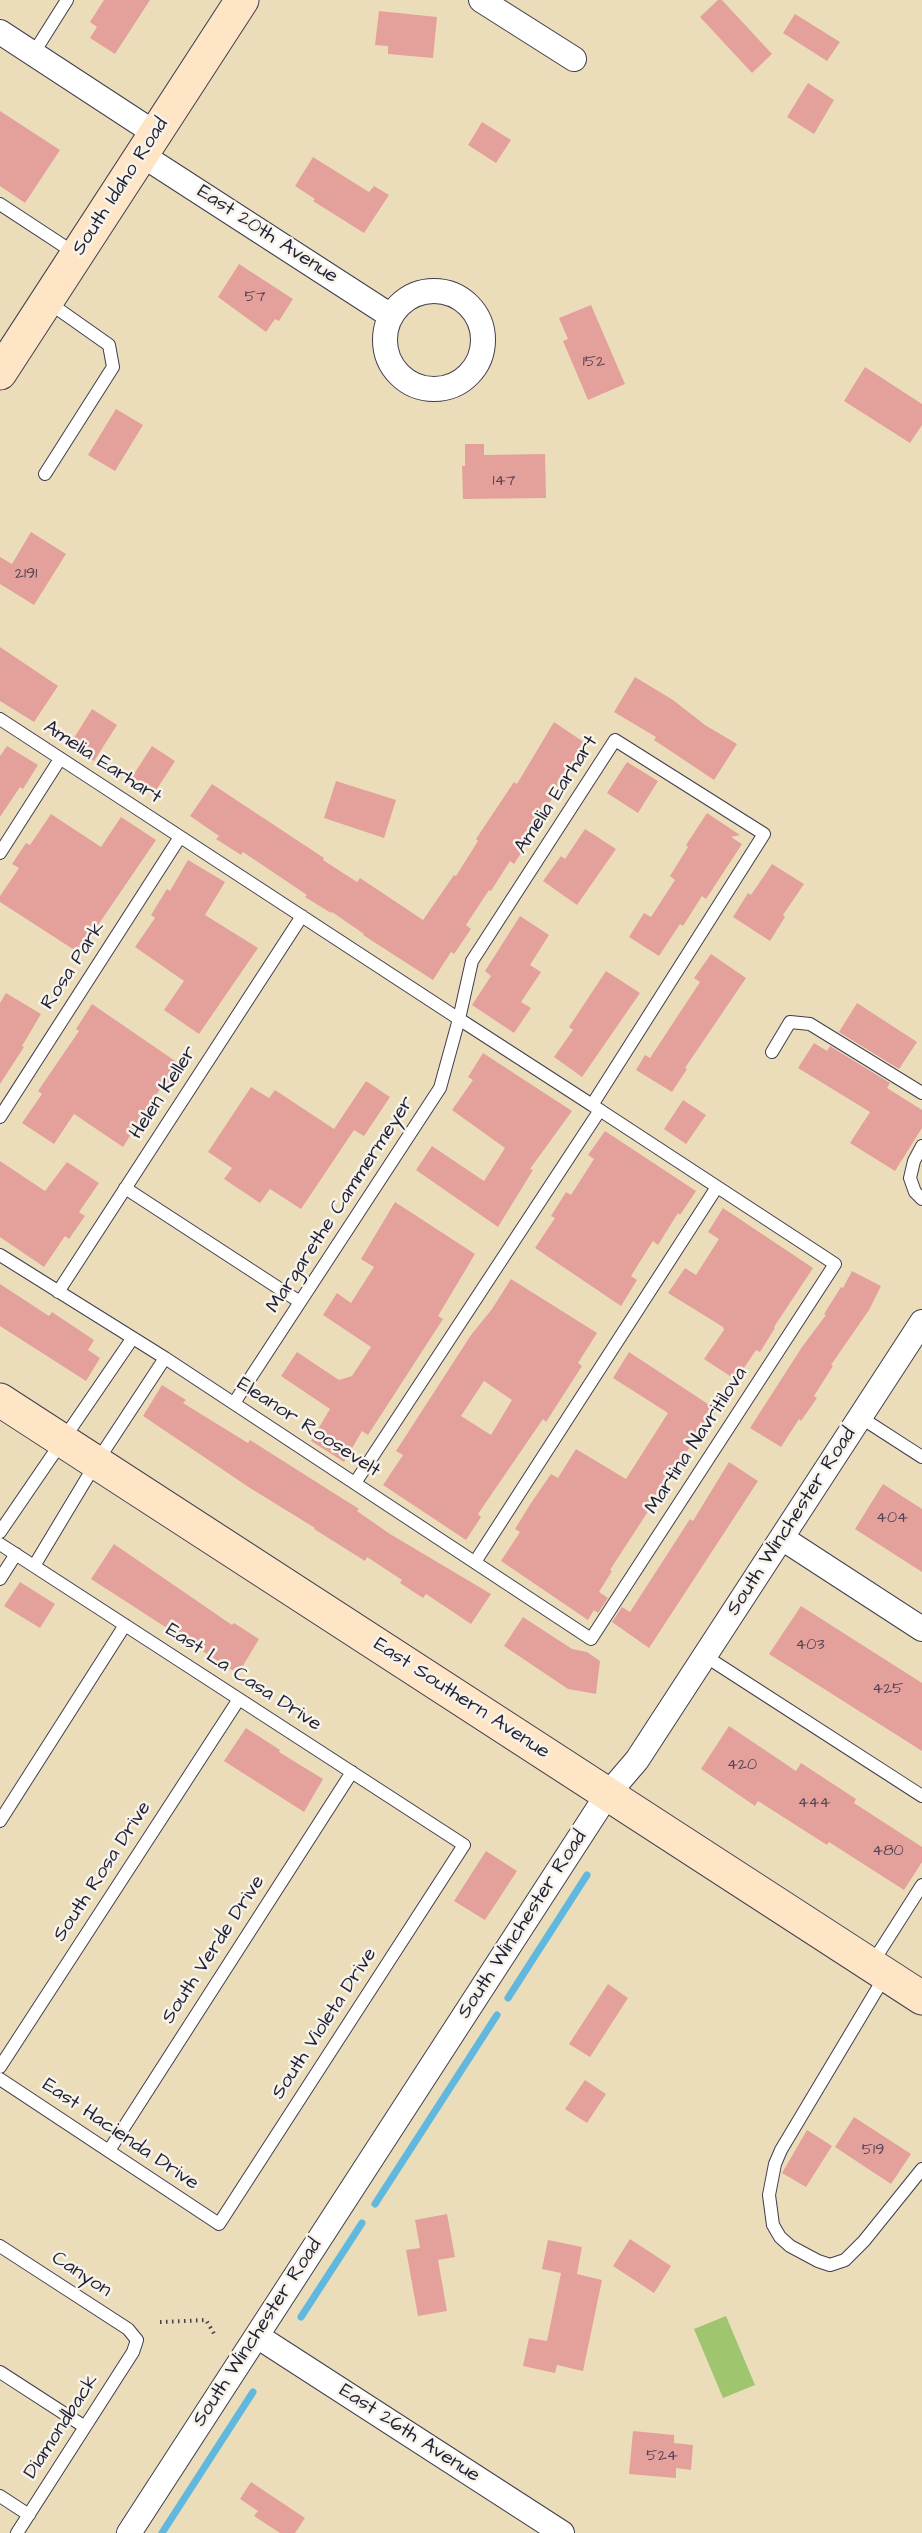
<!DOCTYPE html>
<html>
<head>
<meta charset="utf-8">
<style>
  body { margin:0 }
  canvas { display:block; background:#ebddba }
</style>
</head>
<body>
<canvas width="922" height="2533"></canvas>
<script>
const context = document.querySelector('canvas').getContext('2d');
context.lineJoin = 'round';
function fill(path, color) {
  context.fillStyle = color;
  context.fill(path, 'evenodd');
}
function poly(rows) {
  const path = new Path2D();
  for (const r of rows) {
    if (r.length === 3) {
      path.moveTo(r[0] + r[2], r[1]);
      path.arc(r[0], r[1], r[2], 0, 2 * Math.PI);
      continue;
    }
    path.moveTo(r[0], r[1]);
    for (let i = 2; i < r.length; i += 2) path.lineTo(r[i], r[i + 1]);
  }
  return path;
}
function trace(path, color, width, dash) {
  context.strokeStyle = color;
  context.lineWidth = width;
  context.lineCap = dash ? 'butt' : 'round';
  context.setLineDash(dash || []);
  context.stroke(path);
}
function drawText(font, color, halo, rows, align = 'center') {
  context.font = font + ' "Architects Daughter",sans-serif';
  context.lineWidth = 5;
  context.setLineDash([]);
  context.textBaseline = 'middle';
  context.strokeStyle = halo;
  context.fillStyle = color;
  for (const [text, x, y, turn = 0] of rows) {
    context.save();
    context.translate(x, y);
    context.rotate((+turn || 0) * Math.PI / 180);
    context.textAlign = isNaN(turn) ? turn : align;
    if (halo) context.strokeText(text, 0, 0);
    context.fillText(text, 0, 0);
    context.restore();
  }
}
fill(poly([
  [726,2316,755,2385,723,2398,694,2329]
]), '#a0c56f');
trace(poly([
  [508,1998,587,1875],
  [375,2204,497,2015],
  [301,2317,362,2223],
  [162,2533,253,2392]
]), '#61b8de', 7);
fill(poly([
  [104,0,150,0,115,54,90,38,97,27,90,22],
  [718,0,722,0,772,54,752,73,700,17],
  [379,11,437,17,433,58,388,54,388,46,375,45],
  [795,14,840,42,827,61,783,33],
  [808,83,834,100,814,134,787,117],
  [0,111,60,150,25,203,0,186],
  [482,122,511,140,496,163,468,145],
  [313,157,369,192,374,186,389,195,364,233,313,201,315,199,295,186],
  [239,264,293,299,279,321,275,319,266,332,218,297],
  [591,305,625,384,588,400,563,341,568,339,559,318],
  [865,367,922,404,922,425,910,443,844,401],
  [116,409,143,425,115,471,88,455],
  [465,444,484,444,484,455,545,454,546,498,463,499,462,466,465,466],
  [31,532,66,554,34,605,0,584,0,557,12,564],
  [0,647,58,686,34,722,0,701],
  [635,677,673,700,705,725,737,744,714,780,654,740,656,737,614,712],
  [92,709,117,725,94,761,69,746],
  [554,722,588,745,528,835,531,838,514,864,510,861,491,891,489,890,466,925,471,929,454,954,451,952,433,980,363,935,364,934,332,912,331,913,305,897,307,895,243,852,241,855,216,839,219,836,190,816,212,784,324,858,323,860,357,882,360,878,423,920,454,875,456,876,478,841,476,839,514,782,517,784],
  [7,746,38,765,23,789,20,787,0,817,0,756],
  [152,746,175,761,155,792,132,777],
  [627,762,658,781,638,813,607,793],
  [336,781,396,800,384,838,324,818],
  [707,813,740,835,731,837,742,844,706,899,702,896,683,926,680,924,659,956,629,937,644,913,651,917,675,880,670,876,688,847,686,845],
  [51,814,101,847,121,817,156,840,79,953,0,902,0,896,19,868,12,864,26,843,30,845],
  [585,829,616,849,577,905,543,881,561,856,565,859],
  [188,860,225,882,205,915,258,948,199,1034,164,1010,184,981,135,947,155,918,151,915,167,889,170,891],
  [772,864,804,884,783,915,785,917,770,941,733,917,748,893,751,895],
  [520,916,549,935,530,965,541,972,521,1002,531,1008,514,1033,472,1005,491,976,485,971],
  [711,954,746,978,685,1068,687,1069,672,1092,636,1070,645,1055,650,1058,700,982,694,978],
  [606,971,640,993,582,1077,554,1057,573,1030,569,1027],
  [6,993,41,1014,22,1046,24,1047,0,1084,0,1003],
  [857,1003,917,1042,899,1069,839,1032],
  [92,1004,181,1065,165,1088,162,1086,123,1147,74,1114,54,1144,22,1123,42,1094,38,1091,79,1031,76,1029],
  [814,1043,827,1051,830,1046,890,1083,887,1088,922,1110,922,1128,895,1171,850,1143,870,1112,798,1068],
  [483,1053,572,1111,530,1169,533,1170,498,1227,416,1170,432,1146,484,1181,505,1148,452,1110,473,1080,468,1077],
  [366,1081,390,1097,364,1136,354,1130,301,1209,270,1189,260,1203,224,1179,232,1168,208,1152,251,1087,269,1098,275,1090,334,1129],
  [683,1100,706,1115,686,1144,664,1129],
  [605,1131,696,1191,680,1215,678,1213,658,1245,653,1241,631,1276,637,1280,621,1306,535,1248,555,1218,551,1216,566,1192,571,1195,594,1159,588,1155],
  [0,1161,45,1191,67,1162,99,1183,79,1212,85,1216,69,1239,65,1236,44,1267,0,1237],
  [395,1202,475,1254,438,1316,443,1319,368,1435,362,1431,344,1462,311,1441,330,1409,281,1376,297,1352,339,1380,352,1376,371,1347,323,1315,337,1293,351,1303,374,1267,361,1259],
  [723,1208,813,1268,774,1327,775,1328,760,1352,756,1350,736,1380,704,1359,724,1330,723,1327,668,1293,685,1268,696,1275,719,1239,708,1232],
  [852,1271,881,1286,869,1310,831,1365,833,1366,814,1396,817,1398,801,1421,799,1419,781,1447,750,1428,802,1347,826,1315,824,1314,841,1287,843,1288],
  [511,1279,597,1333,578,1363,582,1366,546,1422,543,1419,478,1514,481,1517,466,1540,383,1485,403,1455,396,1451,471,1335,492,1309],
  [484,1381,512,1400,491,1435,461,1416],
  [0,1284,49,1316,52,1312,94,1340,88,1350,100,1358,86,1381,0,1326],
  [629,1352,717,1410,700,1434,699,1433,610,1570,612,1571,599,1592,608,1598,598,1613,594,1610,588,1620,501,1561,520,1532,515,1529,531,1503,551,1474,558,1478,576,1449,626,1479,668,1413,613,1378],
  [162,1385,186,1400,183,1403,248,1443,250,1440,359,1509,357,1511,390,1534,491,1594,471,1624,426,1594,423,1598,400,1583,402,1580,367,1557,365,1561,314,1529,315,1528,250,1488,143,1416],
  [729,1462,758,1481,649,1648,612,1622,622,1607,630,1612,690,1519,693,1521],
  [883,1484,922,1509,922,1572,855,1529],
  [114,1544,232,1625,234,1623,259,1639,238,1674,91,1579],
  [20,1582,55,1604,40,1628,4,1606],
  [801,1606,922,1683,922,1751,769,1654],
  [523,1617,572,1649,587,1652,600,1661,596,1694,568,1689,504,1646],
  [729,1726,796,1771,801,1763,856,1799,854,1803,922,1847,922,1862,904,1890,829,1842,827,1845,758,1801,755,1806,701,1769],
  [246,1728,280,1750,279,1752,323,1779,304,1812,224,1761],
  [486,1851,517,1871,485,1920,454,1901],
  [608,1984,628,1998,590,2057,569,2044],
  [585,2080,606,2094,587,2123,565,2109],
  [854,2117,911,2154,891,2184,835,2147],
  [807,2130,832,2146,806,2187,782,2173],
  [447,2214,455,2257,438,2260,447,2311,418,2316,406,2250,420,2248,415,2220],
  [630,2239,671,2266,654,2293,613,2266],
  [548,2240,582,2247,577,2274,602,2280,583,2371,557,2365,555,2373,523,2366,529,2338,547,2341,561,2273,542,2269],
  [633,2431,674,2435,674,2443,693,2445,691,2470,676,2468,676,2478,629,2474],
  [251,2482,305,2518,295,2533,280,2533,254,2516,258,2511,240,2499]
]), '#e4a19b');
const service = poly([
  [33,54,67,0],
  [0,204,76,254],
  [45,474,113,367,109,345,48,302],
  [0,719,459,1019,472,961,615,740,764,834,592,1105,835,1264,591,1639,165,1358,0,1255],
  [0,853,60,759],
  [772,1052,790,1022,810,1024,922,1093],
  [0,1117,180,837],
  [922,1146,914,1161,910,1178,915,1192,922,1199],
  [125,1188,300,1302],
  [58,1292,302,916],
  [234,1403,440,1088,459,1019,592,1105],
  [860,1417,922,1457],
  [355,1483,600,1110],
  [0,1532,132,1339],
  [0,1544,464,1845,219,2224,0,2079],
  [475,1562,717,1187],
  [34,1566,96,1463,165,1358],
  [0,1579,16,1554],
  [705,1656,922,1796],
  [0,1821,125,1625],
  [871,1965,922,1885],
  [885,1976,781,2150,775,2164,769,2195,773,2225,780,2237,790,2246,818,2261,830,2265,845,2260,864,2241,922,2169],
  [0,2067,239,1699],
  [110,2149,352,1772],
  [0,2246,128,2329,137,2340,133,2352,17,2533],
  [0,2372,85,2427],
  [0,2496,29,2515]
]);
const minor = poly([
  [481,0,574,59],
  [0,32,156,134],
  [142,155,391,316],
  [434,340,49],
  [782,1538,922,1629],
  [257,2336,562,2533],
  [129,2533,607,1795,637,1760,922,1322]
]);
const secondary = poly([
  [0,373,242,0],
  [0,1400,922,1998]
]);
trace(service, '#403e4e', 14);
trace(minor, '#403e4e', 26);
trace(secondary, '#403e4e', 35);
trace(poly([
  [160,2322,206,2320,216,2337]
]), '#403e4e', 4, [1.5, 4.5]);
trace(service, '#fff', 12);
trace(minor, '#fff', 24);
trace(secondary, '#fee5c5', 33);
drawText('16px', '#524253', null, [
  ["57",255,298],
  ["152",594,363],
  ["147",504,482],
  ["2191",26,575],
  ["404",892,1519],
  ["403",810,1646],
  ["425",888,1690],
  ["420",742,1766],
  ["444",814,1804],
  ["480",888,1852],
  ["519",873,2151],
  ["524",662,2457]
]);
drawText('20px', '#22223b', '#f7f3e8', [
  ["South Idaho Road",121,187,-57],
  ["East 20th Avenue",267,235,33],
  ["Amelia Earhart",102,763,33],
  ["Amelia Earhart",557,795,-57],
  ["Rosa Park",74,966,-57],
  ["Helen Keller",164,1093,-57],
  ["Margarethe Cammermeyer",341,1205,-57],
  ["Eleanor Roosevelt",308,1428,33],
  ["Martina Navritilova",697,1441,-57],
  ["South Winchester Road",792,1522,-57],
  ["East La Casa Drive",243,1678,33],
  ["East Southern Avenue",461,1699,33],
  ["South Rosa Drive",103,1872,-57],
  ["South Winchester Road",523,1925,-57],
  ["South Verde Drive",214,1950,-57],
  ["South Violeta Drive",325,2024,-57],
  ["East Hacienda Drive",120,2135,34],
  ["Canyon",81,2275,33],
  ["South Winchester Road",258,2333,-57],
  ["Diamondback",62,2427,-57],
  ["East 26th Avenue",409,2434,33]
]);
</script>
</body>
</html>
